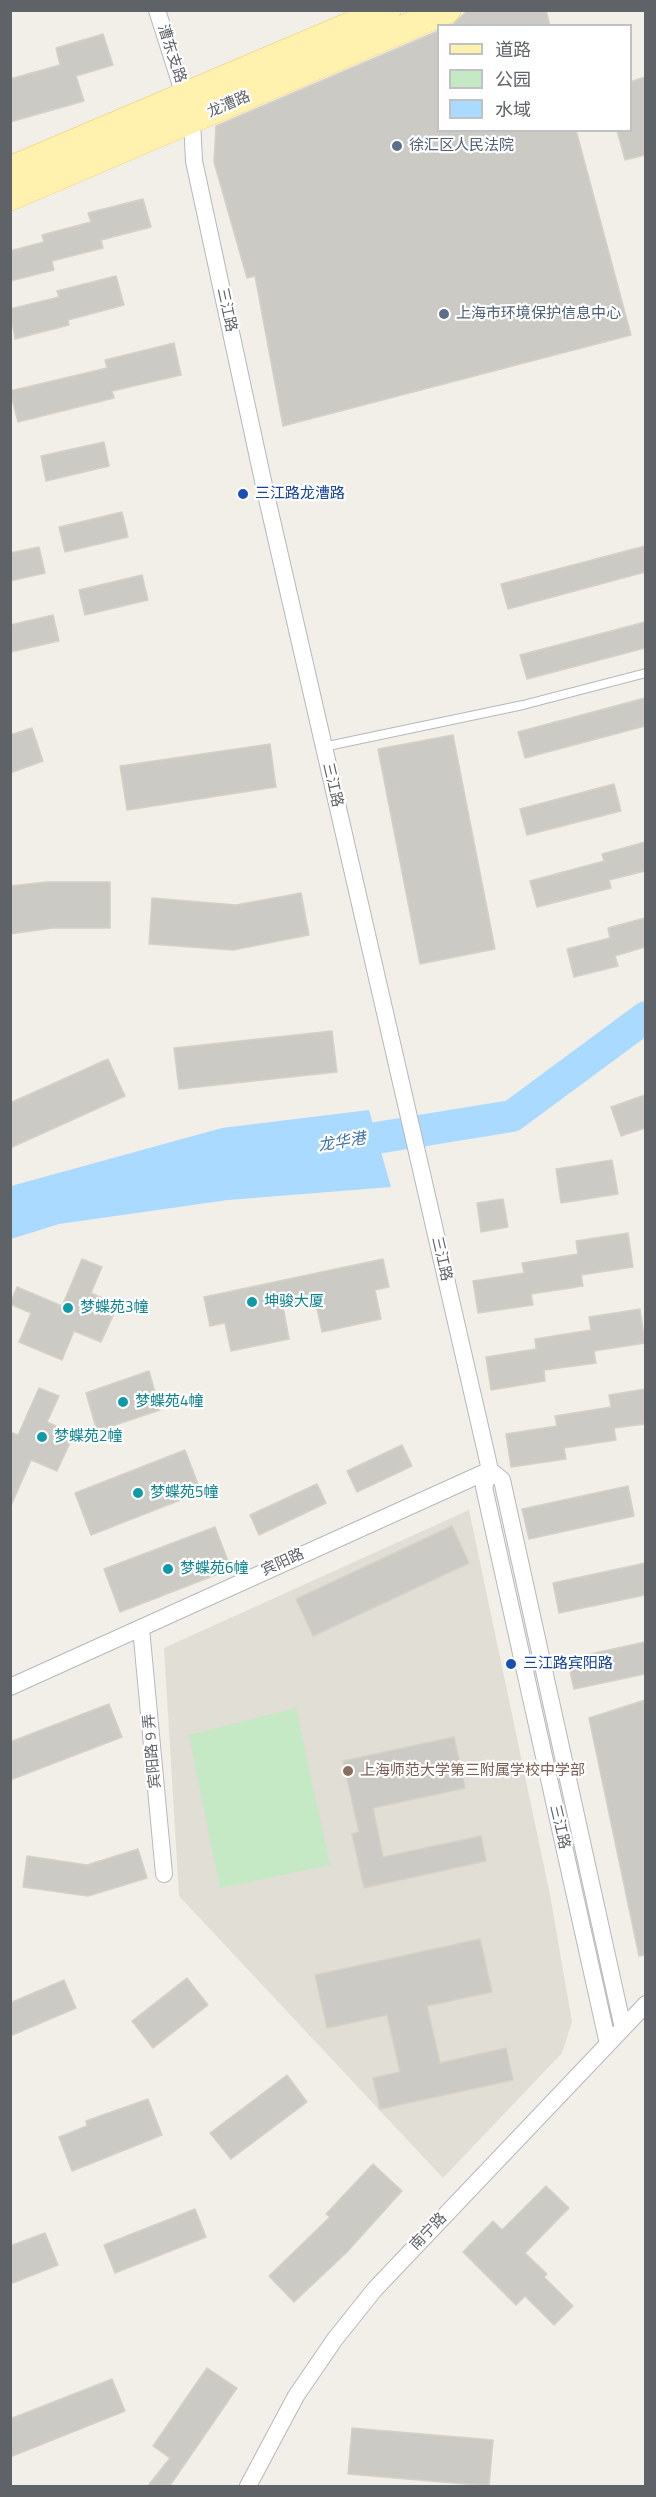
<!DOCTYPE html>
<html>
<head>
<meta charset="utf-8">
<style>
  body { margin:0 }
  #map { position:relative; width:656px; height:2497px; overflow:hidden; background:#f1efe8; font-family:"Titillium Web","Noto Sans SC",sans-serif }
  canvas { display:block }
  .frame { position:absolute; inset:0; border:12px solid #5f6368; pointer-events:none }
  .legend { position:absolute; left:437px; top:24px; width:195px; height:108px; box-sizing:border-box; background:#fff; border:2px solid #bfc1c3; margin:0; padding:8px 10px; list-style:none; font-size:18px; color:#5f6368 }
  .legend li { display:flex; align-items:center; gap:12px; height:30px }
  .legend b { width:30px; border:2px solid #bfc1c3 }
</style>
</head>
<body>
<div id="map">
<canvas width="656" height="2497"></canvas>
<div class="frame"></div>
<ul class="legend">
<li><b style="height:8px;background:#fff2af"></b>道路</li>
<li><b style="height:16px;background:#c5e8c5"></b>公园</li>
<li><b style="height:16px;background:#aadaff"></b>水域</li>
</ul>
</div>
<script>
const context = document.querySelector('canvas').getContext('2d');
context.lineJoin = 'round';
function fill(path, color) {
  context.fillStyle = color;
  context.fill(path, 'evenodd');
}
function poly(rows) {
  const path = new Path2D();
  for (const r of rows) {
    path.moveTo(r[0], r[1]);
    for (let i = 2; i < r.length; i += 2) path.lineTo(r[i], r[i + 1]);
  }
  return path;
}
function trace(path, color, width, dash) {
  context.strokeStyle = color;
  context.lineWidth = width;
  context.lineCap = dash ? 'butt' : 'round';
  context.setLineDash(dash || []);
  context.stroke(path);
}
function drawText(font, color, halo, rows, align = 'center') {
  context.font = font + ' "Titillium Web","Noto Sans SC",sans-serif';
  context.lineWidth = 4.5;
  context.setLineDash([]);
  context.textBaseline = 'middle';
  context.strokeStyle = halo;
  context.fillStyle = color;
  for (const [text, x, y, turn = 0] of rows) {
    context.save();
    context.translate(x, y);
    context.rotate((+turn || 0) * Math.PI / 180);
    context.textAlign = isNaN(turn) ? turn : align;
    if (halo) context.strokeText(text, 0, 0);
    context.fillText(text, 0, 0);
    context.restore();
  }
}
fill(poly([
  [469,1510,550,1895,572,2022,562,2053,443,2178,179,1896,164,1648]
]), '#e1ded6');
fill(poly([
  [296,1708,330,1865,220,1888,189,1735]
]), '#c5e8c5');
fill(poly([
  [369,1110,391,1187,228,1200,59,1224,11,1239,11,1186,222,1128]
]), '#aadaff');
trace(poly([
  [333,1145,512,1116,646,1017]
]), '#aadaff', 32);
const building = poly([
  [468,10,546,10,550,26,451,26,468,10],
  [438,31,438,130,576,130,631,335,283,426,255,276,247,278,214,162,216,126,438,31],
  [103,34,113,65,76,76,84,101,10,122,10,79,60,65,56,48,103,34],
  [645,77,645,155,625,160,617,130,630,130,630,82,645,77],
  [143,199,151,227,101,240,103,248,52,261,54,270,10,281,10,251,44,242,42,235,91,222,88,213,143,199],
  [116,276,124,305,68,320,69,325,15,339,10,309,59,297,57,291,116,276],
  [174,343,181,375,112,391,114,398,18,422,10,391,107,368,105,360,174,343],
  [104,442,109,466,46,481,41,456,104,442],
  [122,512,128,537,65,552,59,527,122,512],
  [645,546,645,572,508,609,501,584,645,546],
  [39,547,45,573,10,581,10,553,39,547],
  [142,575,148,600,85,615,79,590,142,575],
  [53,615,59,641,10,652,10,625,53,615],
  [645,622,645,648,527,679,520,655,645,622],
  [645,698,645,726,525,758,518,732,645,698],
  [32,728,43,761,10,773,10,735,32,728],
  [453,735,495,949,420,964,378,749,453,735],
  [270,744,276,787,127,810,120,766,270,744],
  [614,784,621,811,527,835,520,809,614,784],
  [645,842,645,871,609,880,611,888,537,907,530,881,604,861,602,854,645,842],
  [47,882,110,882,110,928,53,928,10,934,10,886,47,882],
  [301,893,309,935,233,950,149,944,152,898,236,905,301,893],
  [645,918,645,947,615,956,618,966,574,977,567,949,610,938,608,928,645,918],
  [332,1031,337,1072,179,1089,174,1048,332,1031],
  [108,1059,125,1096,10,1148,10,1103,108,1059],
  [645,1095,645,1128,621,1136,611,1107,645,1095],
  [612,1160,618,1194,561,1203,556,1169,612,1160],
  [503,1199,508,1227,481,1232,477,1203,503,1199],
  [628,1233,633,1267,581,1275,583,1286,531,1294,533,1305,478,1313,473,1281,524,1273,522,1263,578,1254,576,1241,628,1233],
  [82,1259,102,1267,91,1293,118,1305,101,1342,74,1331,62,1360,19,1342,31,1313,10,1304,17,1287,62,1306,82,1259],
  [383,1259,389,1287,375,1290,381,1319,322,1332,315,1299,283,1306,289,1339,231,1351,225,1323,210,1326,204,1297,383,1259],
  [640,1309,645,1343,594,1351,596,1363,544,1370,545,1381,491,1390,486,1357,536,1349,535,1339,591,1330,589,1317,640,1309],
  [149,1371,160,1410,97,1431,86,1393,149,1371],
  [39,1388,59,1396,47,1422,74,1434,57,1471,31,1460,10,1508,10,1432,18,1435,39,1388],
  [645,1389,645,1424,614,1428,616,1440,564,1448,566,1459,511,1467,506,1434,557,1426,555,1416,611,1407,609,1395,645,1389],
  [402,1445,412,1466,357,1492,347,1471,402,1445],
  [185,1450,201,1492,91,1535,75,1493,185,1450],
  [317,1484,326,1503,259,1535,250,1515,317,1484],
  [628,1486,634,1516,529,1539,522,1509,628,1486],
  [452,1526,469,1563,313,1636,296,1599,452,1526],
  [215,1527,231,1569,120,1612,104,1569,215,1527],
  [645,1563,645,1595,559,1613,553,1583,645,1563],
  [645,1642,645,1674,574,1689,567,1659,645,1642],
  [645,1700,645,1955,639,1956,589,1718,645,1700],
  [109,1704,122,1737,10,1780,10,1742,109,1704],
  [454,1737,465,1788,373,1808,383,1857,481,1836,486,1861,364,1888,352,1834,359,1832,343,1761,454,1737],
  [138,1849,147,1878,88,1896,23,1887,27,1856,87,1865,138,1849],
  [480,1939,492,1992,427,2006,440,2063,506,2048,513,2080,380,2109,373,2078,400,2072,387,2015,327,2028,315,1975,480,1939],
  [187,1978,208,2005,153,2048,132,2021,187,1978],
  [64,1980,76,2008,10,2036,10,2003,64,1980],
  [287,2075,307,2102,231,2159,210,2133,287,2075],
  [148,2099,162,2135,72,2171,59,2137,87,2126,86,2121,148,2099],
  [373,2164,402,2191,347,2252,294,2302,269,2276,330,2217,326,2214,373,2164],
  [546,2186,569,2208,525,2253,547,2274,544,2277,573,2306,554,2325,525,2296,516,2305,463,2252,493,2221,502,2230,546,2186],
  [195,2209,206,2237,115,2273,104,2245,195,2209],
  [45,2233,58,2265,10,2284,10,2246,45,2233],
  [207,2368,237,2388,169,2487,147,2487,170,2458,153,2446,207,2368],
  [112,2379,125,2411,10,2457,10,2419,112,2379],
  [352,2428,493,2440,489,2486,348,2474,352,2428]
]);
fill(building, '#cccac5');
trace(building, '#d6d1c6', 1.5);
const service = poly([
  [323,747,523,705,646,673]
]);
const minor = poly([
  [157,10,192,120,194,161,265,490,490,1470,484,1487,608,2044],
  [490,1470,502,1480,623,2028],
  [141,1628,164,1874],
  [10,1687,490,1470],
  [248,2486,296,2396,335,2339,375,2289,646,2004]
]);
const primary = poly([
  [10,170,387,10],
  [10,197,447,10]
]);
trace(service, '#b5b8bc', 10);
trace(minor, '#b5b8bc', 18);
trace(primary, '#f2c960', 28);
trace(service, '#fff', 8);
trace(minor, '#fff', 16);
trace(primary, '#fff2af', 27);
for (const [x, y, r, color] of [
  [397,146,6,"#5c6f8a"],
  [444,314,6,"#5c6f8a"],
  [243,494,6,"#1a4fb4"],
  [252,1302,6,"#0f9aa8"],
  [68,1308,6,"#0f9aa8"],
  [123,1402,6,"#0f9aa8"],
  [42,1437,6,"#0f9aa8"],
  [138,1493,6,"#0f9aa8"],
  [168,1569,6,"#0f9aa8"],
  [511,1664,6,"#1a4fb4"],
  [348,1771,6,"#8d6e63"]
]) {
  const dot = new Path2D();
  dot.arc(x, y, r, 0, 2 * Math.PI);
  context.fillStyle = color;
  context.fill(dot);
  trace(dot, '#fff', 2);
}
drawText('15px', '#5f6368', '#fff', [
  ["漕东支路",171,54,72],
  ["龙漕路",229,105,-23],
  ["三江路",226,310,78],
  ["三江路",332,785,77],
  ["三江路",441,1259,77],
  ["宾阳路",283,1563,-24],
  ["宾阳路 9 弄",153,1751,-95],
  ["三江路",559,1827,77],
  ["南宁路",429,2232,-46]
]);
drawText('15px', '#4e5e75', '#fff', [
  ["徐汇区人民法院",409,146],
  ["上海市环境保护信息中心",456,314]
], 'left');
drawText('15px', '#164399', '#fff', [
  ["三江路龙漕路",255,494],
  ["三江路宾阳路",523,1664]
], 'left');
drawText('15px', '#0d838f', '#fff', [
  ["坤骏大厦",264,1302],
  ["梦蝶苑3幢",80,1308],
  ["梦蝶苑4幢",135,1402],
  ["梦蝶苑2幢",54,1437],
  ["梦蝶苑5幢",150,1493],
  ["梦蝶苑6幢",180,1569]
], 'left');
drawText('15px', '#785e54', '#fff', [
  ["上海师范大学第三附属学校中学部",360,1771]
], 'left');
drawText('italic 16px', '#4174aa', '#fff', [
  ["龙华港",342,1143,-9]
]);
</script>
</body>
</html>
